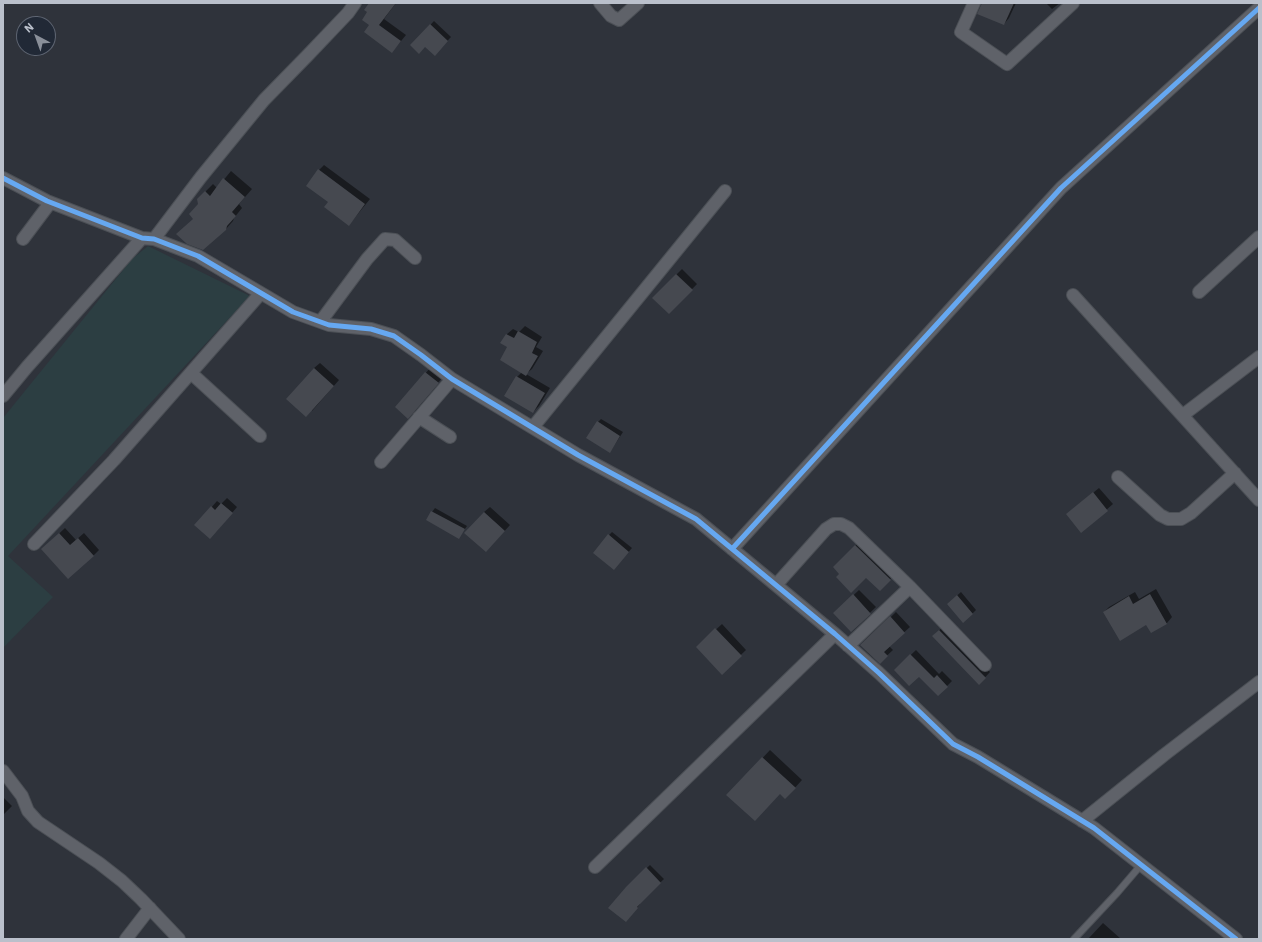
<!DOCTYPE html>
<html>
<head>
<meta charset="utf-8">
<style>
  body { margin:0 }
  #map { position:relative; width:1262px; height:942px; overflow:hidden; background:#2f333b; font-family:"IBM Plex Sans",sans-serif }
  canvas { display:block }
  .frame { position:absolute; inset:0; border:4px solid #bac0cb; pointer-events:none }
  .north { position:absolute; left:16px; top:16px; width:40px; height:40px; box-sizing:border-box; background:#212936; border:1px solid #5e6572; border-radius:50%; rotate:319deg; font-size:11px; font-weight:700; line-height:16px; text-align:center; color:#bac0cb }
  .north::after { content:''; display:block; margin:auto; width:14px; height:18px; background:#898f99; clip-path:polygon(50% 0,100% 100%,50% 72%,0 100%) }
</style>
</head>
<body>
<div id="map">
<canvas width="1262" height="942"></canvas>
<div class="frame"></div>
<div class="north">N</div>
</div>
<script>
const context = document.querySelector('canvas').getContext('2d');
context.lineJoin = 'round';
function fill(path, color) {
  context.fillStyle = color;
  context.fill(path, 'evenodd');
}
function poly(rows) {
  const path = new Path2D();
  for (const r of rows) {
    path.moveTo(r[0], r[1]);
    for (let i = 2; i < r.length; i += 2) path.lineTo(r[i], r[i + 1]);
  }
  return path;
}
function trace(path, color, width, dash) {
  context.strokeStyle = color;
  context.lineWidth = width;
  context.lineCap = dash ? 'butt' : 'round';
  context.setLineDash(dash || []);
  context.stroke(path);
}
fill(poly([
  [148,246,250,296,8,556,53,597,3,648,3,418,132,259]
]), '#2c3e42');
fill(poly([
  [371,3,396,3,384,19,406,35,392,52,370,25,369,12],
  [984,3,1016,3,1009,18,1004,24],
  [1046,3,1060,3,1052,9],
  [434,21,451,37,435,54,425,46,411,45],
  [324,165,370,199,349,225,319,170],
  [231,171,252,189,239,204,242,208,234,218,233,221,226,229,194,219,199,204,198,199,213,184,217,188],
  [682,269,697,284,669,313,653,298],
  [525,326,542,337,536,347,543,351,532,369,526,374,550,388,539,406,533,412,517,377,522,372,509,347,502,343,507,334,513,329,519,332],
  [320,363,339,380,312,411,314,368],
  [431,367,443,377,413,412,396,407],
  [601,419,623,432,610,452,598,422],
  [1099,488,1113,504,1082,531,1073,509],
  [227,498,237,507,216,532,196,525,217,501,221,504],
  [490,507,510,525,491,546,484,512],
  [435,508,467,526,459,537,432,512],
  [65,528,76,540,84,533,99,550,93,556,48,544],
  [612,532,632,548,617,565,609,535],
  [861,540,895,574,880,590,866,576,841,574,834,567],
  [1156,589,1172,617,1167,623,1151,632,1147,624,1104,612,1109,607,1135,592,1139,599],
  [859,590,876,607,851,631,840,608],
  [961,592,976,610,972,614,952,600],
  [896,612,910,627,889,646,893,650,880,662,862,645],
  [722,624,746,650,722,673,697,647],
  [945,625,990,672,979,684,933,636],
  [916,650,939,674,942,671,952,681,938,695,919,675,895,670],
  [770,750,802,780,792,791,780,793,728,795],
  [3,797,12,806,3,815],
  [650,865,664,879,639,903,640,904,629,918,626,888],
  [1103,923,1121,939,1088,939]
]), '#0007');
fill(poly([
  [369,3,396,3,379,25,401,41,392,53,364,32,369,25,362,20,367,12,364,10],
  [982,3,1014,3,1004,25,977,14],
  [430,24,448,41,435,56,425,47,419,54,410,45],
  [318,169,365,204,349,226,324,207,328,202,306,186],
  [223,178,245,197,232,212,236,216,227,226,226,230,203,250,187,244,176,234,193,219,189,214,198,204,197,199,205,191,210,196],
  [676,274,693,290,669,314,652,298],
  [518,331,537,342,532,353,538,356,526,376,500,360,507,347,500,343,506,334,514,338],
  [314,368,334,386,306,417,286,399],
  [425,372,439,383,408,419,395,407],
  [516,376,545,393,533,413,504,396],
  [597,421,620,436,610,453,586,438],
  [1093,492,1108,511,1081,533,1066,514],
  [221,503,233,513,210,539,194,525,211,506,215,510],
  [431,511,465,529,459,539,426,520],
  [484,512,505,531,486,552,464,533],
  [59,533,70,545,78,538,94,556,68,579,41,549],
  [608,534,629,552,614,570,593,553],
  [855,545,891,580,880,591,866,578,851,593,836,577,839,574,833,567],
  [853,594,871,614,851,632,833,613],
  [1150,594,1167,624,1151,633,1146,625,1120,641,1103,612,1129,596,1133,604],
  [957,595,973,614,963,623,947,604],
  [890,616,905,633,884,652,888,656,880,664,860,645],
  [715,628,742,656,722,675,696,647],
  [939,630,986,678,979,685,932,636],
  [910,654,934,678,937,675,948,687,938,696,919,677,909,686,894,670],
  [762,757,796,788,785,799,780,794,755,821,726,795],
  [646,867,661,883,637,907,638,908,626,922,608,908,626,887]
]), '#464950');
const service = poly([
  [1074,939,1117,893,1141,865]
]);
const minor = poly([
  [600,3,611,16,619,20,638,3],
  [974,3,961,32,1007,64,1073,3],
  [3,178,47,201,142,238,154,239,198,256,293,312,329,325,371,329,394,336,421,355,452,379,578,455,696,519,835,634,879,673,953,744,978,757,1094,828,1236,939],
  [23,239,50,203],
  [154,239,201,177,264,100,308,55,348,13,355,3],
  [1199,292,1259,237],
  [1073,295,1259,500],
  [321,321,367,259,385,239,395,240,415,258],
  [191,373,260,436],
  [3,396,27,367,142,238],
  [1183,415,1259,357],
  [419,417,450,437],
  [533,427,725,191],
  [381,462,452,379],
  [1118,477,1160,515,1168,519,1181,519,1191,513,1235,473],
  [34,544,114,460,261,293],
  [732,549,1061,188,1259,8],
  [776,585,826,529,834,524,841,524,849,528,910,587,985,665],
  [848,646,910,587],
  [3,771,22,796,28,811,38,822,99,863,122,881,141,899,179,939],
  [1082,821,1164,755,1259,682],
  [595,867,835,634],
  [126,939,150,908]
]);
trace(service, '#4c5056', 8);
trace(minor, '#4c5056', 14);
trace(service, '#5f6269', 6);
trace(minor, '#5f6269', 12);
trace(poly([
  [3,178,47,201,142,238,154,239,198,256,293,312,329,325,371,329,394,336,421,355,452,379,578,455,696,519,835,634,879,673,953,744,978,757,1094,828,1236,939],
  [732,549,1061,188,1259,8]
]), '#66a8f1', 5);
</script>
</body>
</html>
